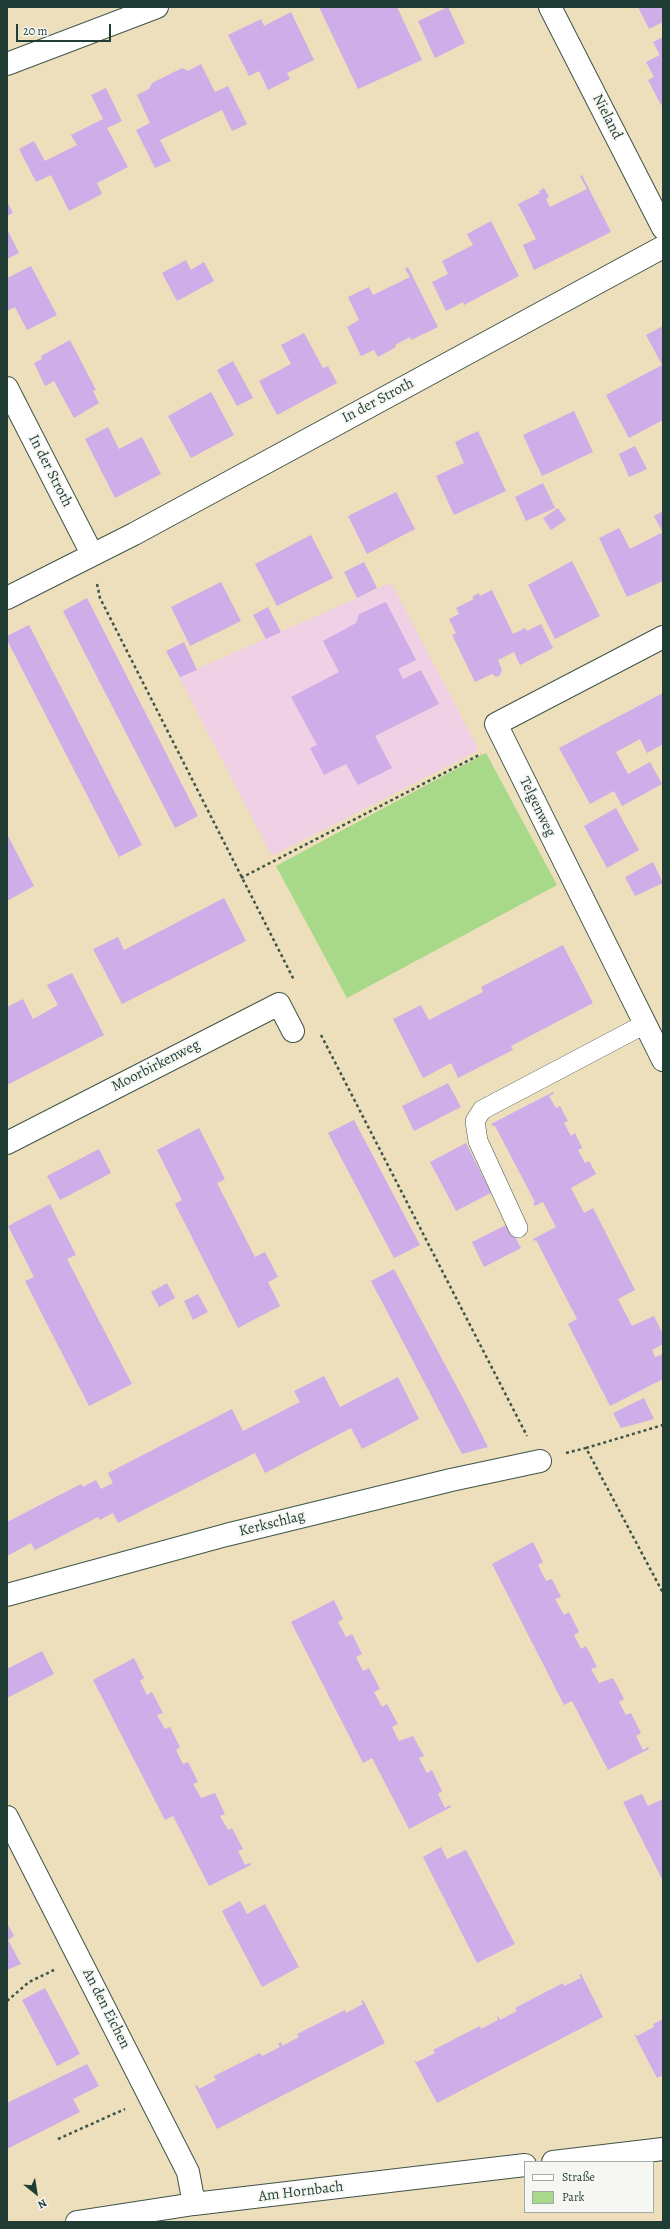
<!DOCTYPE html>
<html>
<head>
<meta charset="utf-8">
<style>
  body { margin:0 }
  #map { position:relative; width:670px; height:2229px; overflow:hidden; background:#eddebc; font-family:Alegreya,serif }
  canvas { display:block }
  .frame { position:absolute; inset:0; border:8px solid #1f3d34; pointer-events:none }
  .legend { position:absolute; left:524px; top:2161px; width:130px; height:52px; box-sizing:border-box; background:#f6f6f2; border:1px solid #a0aca6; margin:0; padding:5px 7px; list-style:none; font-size:12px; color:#1f3d34 }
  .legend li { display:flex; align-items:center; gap:8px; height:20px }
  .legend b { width:20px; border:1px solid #a0aca6 }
  .north { position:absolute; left:16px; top:2173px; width:40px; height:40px; -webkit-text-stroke:3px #f6f6f2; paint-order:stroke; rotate:150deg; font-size:11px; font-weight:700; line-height:16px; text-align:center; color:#1f3d34 }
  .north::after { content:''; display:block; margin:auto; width:14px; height:18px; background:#1f3d34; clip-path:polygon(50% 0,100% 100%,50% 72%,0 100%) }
  .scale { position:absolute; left:16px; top:24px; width:95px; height:18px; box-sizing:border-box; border:2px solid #1f3d34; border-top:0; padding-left:5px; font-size:12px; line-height:14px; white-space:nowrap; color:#1f3d34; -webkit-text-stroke:3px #f6f6f2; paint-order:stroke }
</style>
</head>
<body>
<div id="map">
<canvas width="670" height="2229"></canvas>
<div class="frame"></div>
<ul class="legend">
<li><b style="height:5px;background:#fff"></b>Straße</li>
<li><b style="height:11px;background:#a7d988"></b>Park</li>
</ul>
<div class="north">N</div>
<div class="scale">20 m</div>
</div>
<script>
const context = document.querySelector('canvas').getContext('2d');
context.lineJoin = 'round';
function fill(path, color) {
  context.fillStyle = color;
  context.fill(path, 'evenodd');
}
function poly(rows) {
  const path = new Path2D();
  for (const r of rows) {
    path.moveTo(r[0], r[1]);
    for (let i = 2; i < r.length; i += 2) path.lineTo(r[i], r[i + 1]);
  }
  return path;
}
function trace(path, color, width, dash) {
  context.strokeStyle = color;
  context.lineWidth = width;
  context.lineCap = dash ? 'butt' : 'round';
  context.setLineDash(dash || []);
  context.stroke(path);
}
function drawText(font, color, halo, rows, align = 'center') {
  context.font = font + ' Alegreya,serif';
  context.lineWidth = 4;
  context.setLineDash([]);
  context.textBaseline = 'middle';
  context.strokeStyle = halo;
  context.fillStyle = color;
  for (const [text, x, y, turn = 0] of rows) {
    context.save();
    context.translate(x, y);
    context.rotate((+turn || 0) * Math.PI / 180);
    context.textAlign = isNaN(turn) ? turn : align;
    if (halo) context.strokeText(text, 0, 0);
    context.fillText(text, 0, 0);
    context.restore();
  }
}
fill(poly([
  [391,583,479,750,272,856,179,677]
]), '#f0d0e4');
fill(poly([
  [486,753,557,885,347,998,276,866]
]), '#a7d988');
fill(poly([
  [319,7,397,7,422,60,358,89],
  [448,7,465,43,435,58,418,21],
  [638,7,663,7,663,22,649,29],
  [291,12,314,60,287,73,290,79,268,90,259,71,249,76,228,35,261,19,264,26],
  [663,37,663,104,661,105,648,80,654,77,646,62,660,55,653,42],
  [201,64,215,92,228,86,247,124,232,131,222,110,160,140,171,161,155,168,136,130,150,123,137,95,149,89,152,83,182,68,188,71],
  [106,88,122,121,107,128,128,167,97,183,102,194,69,211,51,175,36,182,19,149,34,141,45,161,77,145,71,135,103,119,91,95],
  [582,175,611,232,534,270,523,245,536,239,518,204,540,193,539,191,544,188,549,197,546,199,550,207,587,189,580,176],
  [7,201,13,213,7,216],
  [491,221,519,276,464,305,463,302,446,311,432,282,448,274,442,261,473,245,467,234],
  [7,229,19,253,7,259],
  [186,260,191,270,204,262,214,281,177,301,162,273],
  [31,266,57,315,27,330,15,307,7,311,7,278],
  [408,267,438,327,411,340,410,337,395,345,396,347,378,357,374,350,361,356,347,327,359,320,348,297,369,287,373,295,410,277,405,269],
  [663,326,663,420,629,438,606,395,662,365,646,335],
  [304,333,323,368,328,366,337,383,277,415,259,381,291,364,281,345],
  [70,340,96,390,93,391,99,403,74,418,54,381,45,386,34,363,42,359,41,356],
  [233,361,253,398,237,406,217,370],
  [211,392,234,435,191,458,168,416],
  [574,411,593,452,542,476,523,435],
  [108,427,119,449,142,437,161,474,115,498,85,439],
  [478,431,506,491,454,515,436,476,464,463,455,442],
  [635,446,647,469,629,477,619,454],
  [543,483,555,508,526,521,515,497],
  [396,492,415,529,367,554,348,516],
  [558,508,566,520,551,530,543,518],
  [663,511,663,533,654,516],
  [619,528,630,549,661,533,663,536,663,581,627,597,599,538],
  [311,535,333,578,277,606,255,564],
  [572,561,600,616,555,639,528,585],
  [364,562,377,588,357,598,344,572],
  [221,582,241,621,190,646,171,607],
  [492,590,513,634,525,628,527,631,541,624,553,648,520,665,514,652,498,660,502,670,500,675,496,677,492,674,475,682,452,635,456,633,449,619,459,614,456,608,474,599,472,597,479,593,480,596],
  [87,598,198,816,175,828,63,611],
  [386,602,416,660,398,669,403,679,421,670,439,704,375,736,392,768,358,785,346,764,324,775,310,748,317,745,291,697,339,672,323,641,356,623,359,614],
  [268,607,281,632,266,639,253,615],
  [29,625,142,845,119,857,7,640,7,636],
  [184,642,197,670,180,677,166,651],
  [663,693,663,744,647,753,640,739,616,752,628,774,650,762,662,784,622,806,614,791,590,804,559,748],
  [616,808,639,850,607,868,584,826],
  [7,834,34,886,7,901],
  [653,862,663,883,635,896,625,877],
  [224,898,246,941,122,1004,93,949,118,937,124,950],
  [563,945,593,1003,511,1046,513,1050,458,1078,451,1063,423,1078,393,1019,421,1005,429,1020,483,992,481,987],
  [72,973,104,1035,7,1085,7,1007,23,999,33,1019,58,1005,47,985],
  [448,1083,461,1107,414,1131,402,1106],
  [553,1092,554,1094,549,1096,556,1108,560,1106,568,1121,564,1123,571,1136,575,1133,582,1148,578,1150,585,1163,589,1161,596,1174,571,1188,584,1213,593,1208,635,1290,618,1299,632,1326,654,1316,663,1334,663,1344,652,1350,655,1357,663,1354,663,1379,610,1406,568,1324,577,1319,536,1240,534,1241,533,1239,556,1227,543,1202,535,1206,533,1203,535,1202,495,1126,493,1126,491,1124],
  [354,1120,420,1245,394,1258,328,1133],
  [199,1128,225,1179,217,1183,255,1257,265,1252,278,1277,268,1282,280,1306,238,1328,175,1204,182,1200,157,1150],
  [466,1143,491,1193,456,1211,430,1162],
  [99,1149,111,1173,60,1200,47,1176],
  [50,1204,76,1255,67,1259,132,1384,89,1406,25,1281,34,1277,8,1226],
  [508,1224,521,1248,484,1267,472,1242],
  [394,1269,465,1402,488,1447,462,1454,371,1281],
  [167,1283,175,1298,159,1307,151,1292],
  [198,1294,208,1312,193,1320,184,1301],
  [324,1376,340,1407,398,1377,419,1419,362,1449,351,1428,265,1473,255,1453,118,1523,113,1513,100,1520,98,1517,35,1550,31,1543,7,1556,7,1522,81,1484,83,1487,96,1480,101,1489,113,1483,108,1473,232,1409,243,1431,300,1402,294,1391],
  [644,1398,654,1419,621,1428,613,1413],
  [533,1542,543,1562,538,1565,546,1581,552,1579,561,1597,555,1599,564,1615,569,1612,579,1632,574,1635,581,1649,586,1646,597,1667,591,1669,599,1683,613,1678,624,1699,619,1702,626,1715,631,1713,641,1733,636,1736,643,1750,648,1747,649,1749,608,1770,572,1701,564,1705,492,1564],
  [334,1600,343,1619,338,1622,346,1637,352,1634,362,1654,356,1657,363,1671,369,1668,380,1689,374,1692,382,1707,387,1704,398,1724,392,1727,399,1741,413,1736,424,1756,419,1758,427,1773,432,1770,442,1791,438,1794,445,1808,450,1805,451,1807,409,1829,372,1758,363,1763,291,1622],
  [42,1651,54,1674,7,1698,7,1669],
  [134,1658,144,1678,140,1681,147,1695,152,1692,163,1713,157,1715,165,1729,170,1727,180,1747,176,1750,183,1764,188,1762,198,1782,193,1784,201,1798,215,1793,225,1814,220,1816,228,1830,232,1828,243,1849,238,1851,245,1865,250,1863,251,1865,209,1886,173,1816,165,1820,93,1680],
  [642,1794,648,1806,663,1799,663,1881,623,1802],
  [441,1847,447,1859,466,1850,515,1944,477,1963,423,1857],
  [240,1901,247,1914,265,1904,299,1967,262,1987,222,1911],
  [7,1923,14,1936,8,1940,21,1964,7,1970],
  [581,1974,603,2017,437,2103,414,2060,417,2062,435,2053,433,2050,480,2026,481,2029,498,2020,497,2017,498,2016,500,2020,517,2011,515,2008,563,1983,564,1986,581,1978,579,1975],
  [45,1988,80,2054,57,2066,22,2000],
  [363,2000,385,2043,217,2129,195,2086,197,2085,199,2089,216,2080,214,2076,260,2053,262,2056,280,2047,278,2044,281,2042,282,2046,299,2037,297,2034,345,2010,346,2013,363,2004,361,2001],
  [663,2019,663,2075,657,2078,634,2034,637,2036,654,2027,653,2024],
  [87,2064,99,2086,73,2099,80,2112,7,2149,7,2103]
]), '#cfade8');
const service = poly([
  [518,1228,478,1141,475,1121,482,1110,645,1024]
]);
const minor = poly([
  [550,7,663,228],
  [7,388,92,554],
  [7,598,134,534,663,247],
  [663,637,496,724,663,1060],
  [7,1143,279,1004,293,1031],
  [7,1595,226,1535,451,1480,540,1461],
  [7,1817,188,2172,194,2204],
  [553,2162,663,2149],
  [77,2222,194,2204,525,2165]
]);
const tertiary = poly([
  [7,64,157,7]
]);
trace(service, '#3e5548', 20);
trace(minor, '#3e5548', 24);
trace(tertiary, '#3e5548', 24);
trace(poly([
  [97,584,100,598,294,980],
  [241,878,481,754],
  [321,1035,527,1436],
  [586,1448,663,1425],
  [566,1453,586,1448,663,1593],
  [7,2001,29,1982,54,1970],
  [58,2139,125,2109]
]), '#3e5548', 2.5, [3, 3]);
trace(service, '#fff', 19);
trace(minor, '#fff', 22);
trace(tertiary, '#fff', 22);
drawText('15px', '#1f3d34', '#f6f6f2', [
  ["Nieland",607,117,63],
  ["In der Stroth",378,401,-28],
  ["In der Stroth",50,471,63],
  ["Telgenweg",537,807,64],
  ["Moorbirkenweg",156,1066,-27],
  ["Kerkschlag",272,1524,-14],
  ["An den Eichen",106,2009,63],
  ["Am Hornbach",301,2192,-7]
]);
</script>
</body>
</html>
